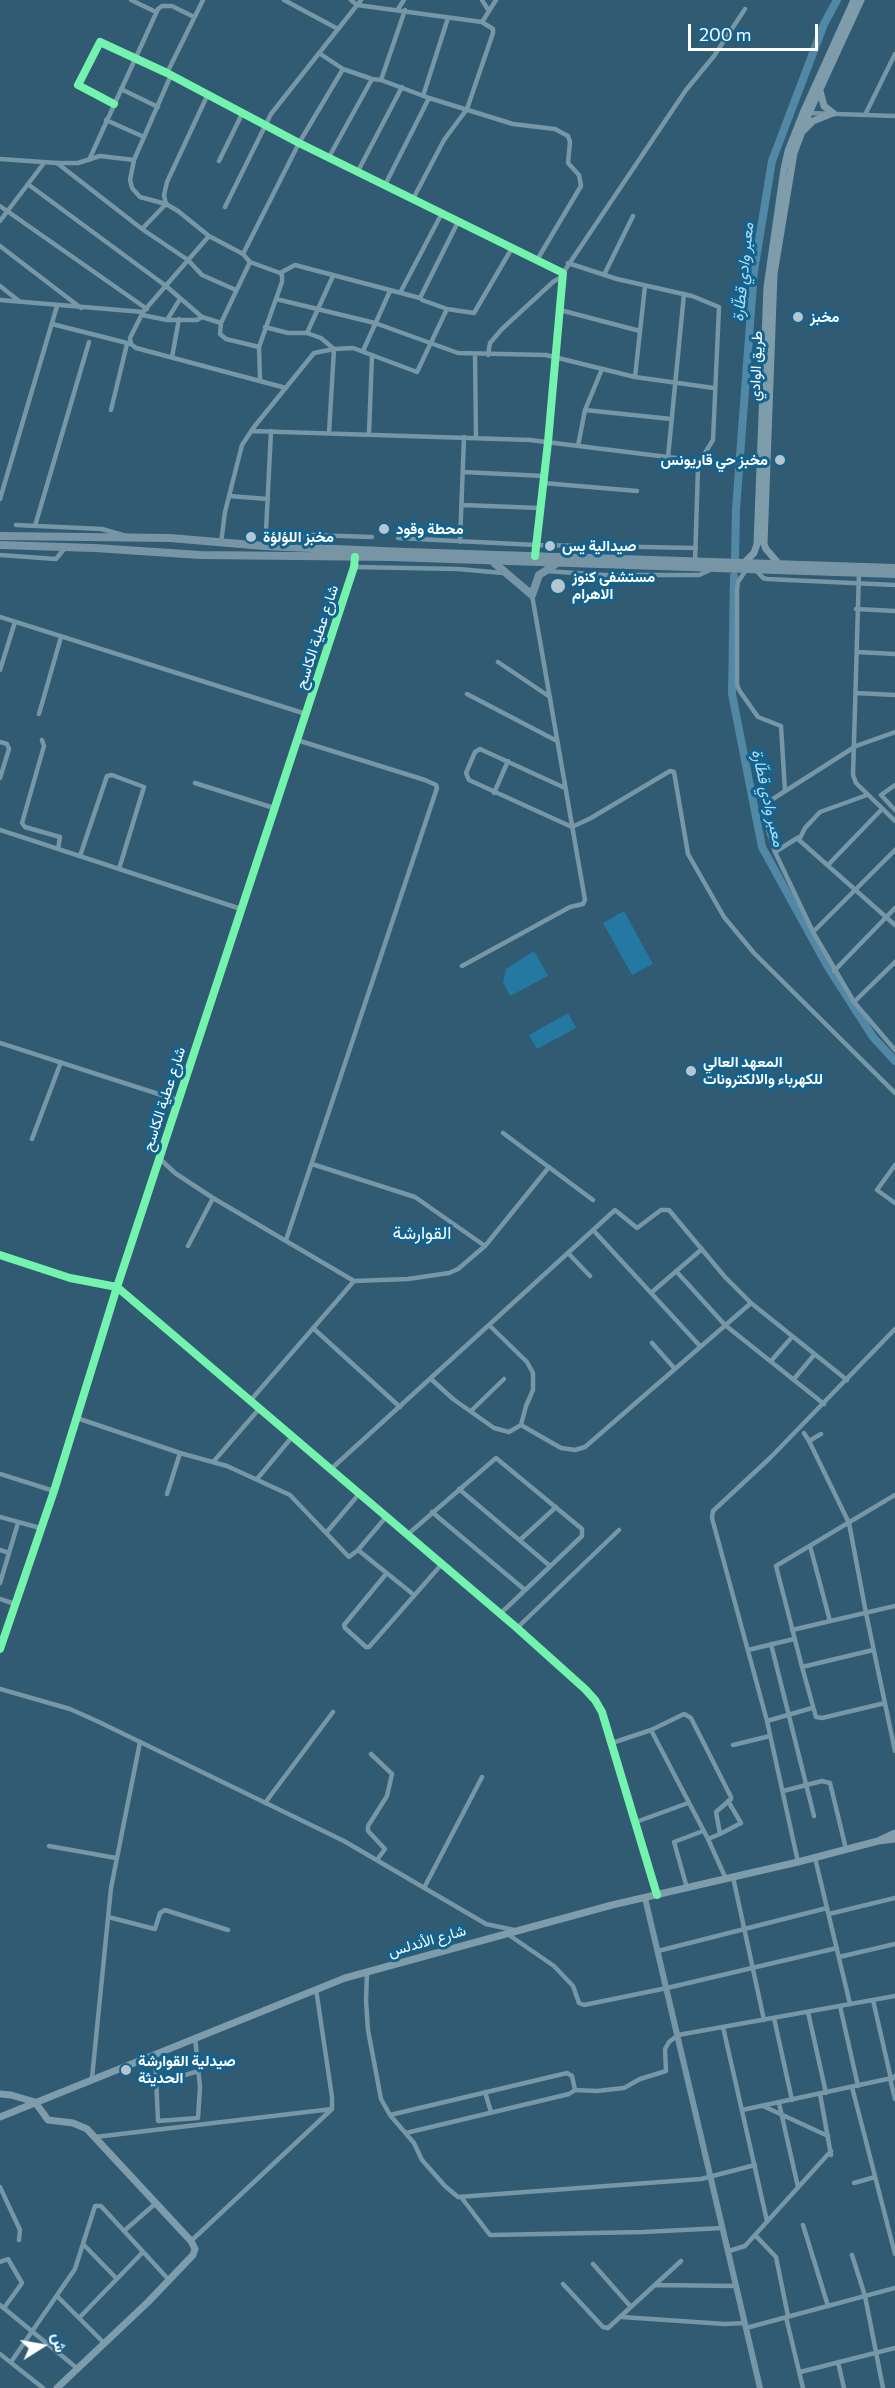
<!DOCTYPE html>
<html>
<head>
<meta charset="utf-8">
<style>
  body { margin:0 }
  #map { position:relative; width:895px; height:2388px; overflow:hidden; background:#305b72; font-family:Commissioner,Vazirmatn,sans-serif }
  canvas { display:block }
  .north { position:absolute; left:12px; top:2316px; width:60px; height:60px; -webkit-text-stroke:4px #14638e; paint-order:stroke; rotate:79deg; font-size:16px; font-weight:700; line-height:24px; text-align:center; color:#fff }
  .north::after { content:''; display:block; margin:auto; width:21px; height:27px; background:#fff; clip-path:polygon(50% 0,100% 100%,50% 72%,0 100%) }
  .scale { position:absolute; left:688px; top:24px; width:130px; height:27px; box-sizing:border-box; border:3px solid #fff; border-top:0; padding-left:8px; font-size:18px; line-height:21px; white-space:nowrap; color:#fff; -webkit-text-stroke:4px #14638e; paint-order:stroke }
</style>
</head>
<body>
<div id="map">
<canvas width="895" height="2388"></canvas>
<div class="north">ش</div>
<div class="scale">200 m</div>
</div>
<script>
const context = document.querySelector('canvas').getContext('2d');
context.lineJoin = 'round';
function fill(path, color) {
  context.fillStyle = color;
  context.fill(path, 'evenodd');
}
function poly(rows) {
  const path = new Path2D();
  for (const r of rows) {
    path.moveTo(r[0], r[1]);
    for (let i = 2; i < r.length; i += 2) path.lineTo(r[i], r[i + 1]);
  }
  return path;
}
function trace(path, color, width, dash) {
  context.strokeStyle = color;
  context.lineWidth = width;
  context.lineCap = dash ? 'butt' : 'round';
  context.setLineDash(dash || []);
  context.stroke(path);
}
function drawText(font, color, halo, rows, align = 'center') {
  context.font = font + ' Commissioner,Vazirmatn,sans-serif';
  context.lineWidth = 6;
  context.setLineDash([]);
  context.textBaseline = 'middle';
  context.strokeStyle = halo;
  context.fillStyle = color;
  for (const [text, x, y, turn = 0] of rows) {
    context.save();
    context.translate(x, y);
    context.rotate((+turn || 0) * Math.PI / 180);
    context.textAlign = isNaN(turn) ? turn : align;
    if (halo) context.strokeText(text, 0, 0);
    context.fillText(text, 0, 0);
    context.restore();
  }
}
fill(poly([
  [624,911,653,964,632,975,603,923],
  [534,951,548,976,510,996,503,982,506,969],
  [568,1013,576,1028,537,1049,529,1035]
]), '#2479a3');
trace(poly([
  [735,559,736,509,754,271,772,161,824,24,837,0],
  [734,576,732,694,762,847,828,967,873,1037,895,1061]
]), '#5088a5', 8);
trace(poly([
  [131,0,156,12],
  [284,0,338,29],
  [351,0,357,5,482,22,493,29,493,33,467,109,444,140,413,199],
  [482,0,489,11],
  [398,9,404,0],
  [482,22,496,0],
  [319,53,343,69,372,79,381,80,429,98,513,124,555,129,568,136,570,142,568,163,579,175,581,186,537,260],
  [167,73,203,0],
  [171,75,134,160,130,180,132,188,140,197,166,204,178,211,209,236],
  [381,80,405,10],
  [121,89,158,107],
  [423,96,448,18],
  [114,104,78,85,100,42,167,73,299,143,563,273,548,442,535,556],
  [809,113,895,116],
  [865,115,895,54],
  [106,120,144,137],
  [329,157,372,79],
  [0,159,57,163,78,163,100,156,134,160],
  [89,160,158,9,162,6,172,6,194,17],
  [219,161,243,112],
  [57,163,142,229,188,260,202,275,236,290],
  [358,171,402,87],
  [29,185,166,286,202,317,221,323],
  [385,185,429,98],
  [0,206,147,309],
  [225,207,271,114,361,0],
  [0,221,44,163],
  [458,222,420,298,422,300,447,309,474,313,512,248],
  [142,229,166,204,164,195,167,182,208,94],
  [0,246,81,308],
  [243,254,299,143,343,69],
  [250,262,221,323,220,334,226,339,259,347],
  [568,263,617,279,692,296,719,307,713,440,700,461,698,468,695,562],
  [280,273,295,265,420,298],
  [563,273,686,90,714,56,745,9],
  [604,275,633,216],
  [0,286,19,301],
  [400,293,442,213],
  [276,299,375,323,458,353,546,355,635,377,714,388],
  [0,300,143,312,209,236,243,254,250,262,280,273,282,275,282,282,259,347,260,379],
  [560,310,640,331],
  [143,312,130,338,131,344,136,348,286,388],
  [142,315,167,320,197,320,202,317],
  [167,320,180,299],
  [52,324,131,344],
  [265,327,288,333,307,333,321,338,334,349,329,433],
  [307,333,333,276],
  [363,351,390,291],
  [475,354,476,438],
  [488,355,490,343,502,329,553,282,563,276],
  [172,357,179,319],
  [635,377,645,286],
  [111,410,127,344],
  [585,410,671,419],
  [251,431,530,440,700,461],
  [369,434,372,355],
  [578,446,585,410,602,369],
  [668,457,684,294],
  [463,472,544,476],
  [543,483,637,491],
  [229,496,268,499],
  [0,499,57,306],
  [462,505,539,508],
  [16,525,102,529,126,536],
  [35,526,89,342],
  [266,531,271,431],
  [398,538,536,545,696,548],
  [460,542,464,437],
  [221,543,225,512,242,445,254,427,314,353,334,349,353,348,417,372,447,309],
  [292,546,301,537,311,535,372,537],
  [0,555,56,559,65,548],
  [354,567,458,569,503,573],
  [755,569,763,578,767,579,895,585],
  [746,570,738,582,737,589,737,684,739,690,758,717,781,726,785,791],
  [546,571,604,575,699,575,710,570],
  [859,572,853,775,856,783,895,821],
  [856,609,895,611],
  [0,617,306,714],
  [857,652,895,654],
  [498,662,550,697],
  [0,670,15,622],
  [856,693,895,695],
  [467,694,557,741],
  [39,714,61,637],
  [895,732,856,746,765,804,765,820,775,852,813,932,854,1002,895,1050],
  [42,740,44,746,22,823,25,827,60,837,58,849],
  [0,742,7,744,9,749,0,778],
  [195,783,274,808],
  [895,785,881,795,895,810],
  [565,788,480,749,475,752,466,773,469,780,572,827,591,818,670,771,674,772,688,854,724,917,754,953,895,1093],
  [494,793,508,761],
  [867,795,820,812,805,828,799,840,895,925],
  [0,830,241,909],
  [775,852,799,837],
  [80,856,107,776,112,775,144,787,119,869],
  [828,865,882,809],
  [813,932,895,850],
  [462,966,570,907,583,904,585,900,532,595],
  [834,971,895,908],
  [854,1002,895,962],
  [0,1043,177,1100],
  [503,1133,593,1200],
  [32,1139,61,1062],
  [159,1158,175,1173,213,1198,354,1281,408,1279,449,1273,458,1269,485,1246,549,1167],
  [312,1164,415,1197,485,1246],
  [895,1165,877,1190,895,1203],
  [593,1230,700,1346],
  [286,1240,437,788,436,785,425,780,297,740],
  [188,1246,213,1198],
  [568,1253,590,1276],
  [0,1255,70,1278,117,1287,517,1628,585,1689,595,1700,602,1712,657,1895],
  [676,1271,725,1325,824,1404],
  [652,1292,702,1249],
  [313,1328,400,1407],
  [652,1343,675,1369],
  [771,1361,792,1337],
  [431,1379,453,1399,494,1428,509,1432,521,1425,526,1406,533,1390,533,1373,527,1362,489,1325],
  [794,1379,814,1355],
  [250,1401,354,1281],
  [471,1411,504,1379],
  [77,1418,180,1453,167,1494],
  [521,1425,561,1448,575,1450,585,1447,751,1303],
  [804,1433,809,1441],
  [821,1434,809,1441,849,1523,866,1613,895,1751],
  [180,1453,227,1466,290,1495,349,1557,358,1550,386,1517],
  [214,1461,259,1409],
  [331,1469,615,1210,637,1228,661,1210,669,1210,725,1277,751,1303,847,1380],
  [0,1474,54,1491],
  [257,1479,292,1437],
  [459,1489,550,1566],
  [432,1512,525,1590],
  [0,1517,40,1528],
  [326,1533,359,1494],
  [407,1535,496,1458,582,1529,582,1536,500,1614],
  [520,1540,556,1507],
  [810,1546,830,1621],
  [0,1550,9,1553],
  [358,1550,414,1595],
  [386,1574,344,1625,345,1628,366,1647,369,1647,441,1565],
  [0,1583,18,1523],
  [0,1599,15,1604],
  [517,1628,619,1530],
  [792,1630,895,1606],
  [771,1644,814,1816],
  [748,1650,794,1639],
  [873,1650,802,1667,776,1566,895,1495],
  [802,1667,816,1717,822,1718,885,1703],
  [0,1689,70,1709,99,1722,344,1841,486,1924,514,1930],
  [767,1721,812,1708],
  [612,1743,651,1730],
  [733,1745,770,1736],
  [371,1754,392,1774,387,1796,368,1826,368,1831,385,1849,377,1860],
  [783,1791,822,1781,830,1783,846,1849],
  [265,1803,333,1712],
  [636,1822,688,1803],
  [720,1834,741,1823,728,1801],
  [708,1839,720,1834,716,1812,731,1799,731,1797,691,1718,684,1714,651,1730,708,1839,726,1879],
  [49,1846,116,1858],
  [815,1858,850,2004],
  [798,1862,767,1721,712,1518,713,1511,770,1458,895,1329],
  [733,1877,764,2020],
  [424,1888,482,1777],
  [687,1888,674,1842,703,1831],
  [829,1914,895,1898],
  [108,1917,155,1929,160,1913,165,1910,228,1930],
  [506,1933,554,1966,573,1986,579,2003,584,2005,667,1988,837,1948],
  [658,1951,827,1908],
  [839,1957,895,1944],
  [367,1972,366,2001,368,2030,381,2099,390,2115,414,2143,422,2160,445,2186,458,2197,701,2179,755,2165],
  [873,2000,891,2079],
  [840,2006,858,2086],
  [808,2012,826,2093],
  [774,2018,792,2100],
  [723,2027,767,2221],
  [155,2054,158,2121,198,2118,200,2087,195,2037],
  [895,2076,891,2080,891,2083,895,2099],
  [92,2078,111,1888,140,1742],
  [157,2083,199,2071],
  [852,2087,895,2254],
  [485,2092,491,2112],
  [820,2094,831,2155],
  [779,2103,798,2187],
  [763,2106,828,2136],
  [742,2110,892,2078],
  [390,2115,567,2073,572,2076,575,2090],
  [406,2133,569,2094,575,2090,597,2091,624,2088,640,2079,666,2071,665,2049,669,2042,678,2035,895,1996],
  [95,2137,332,2109],
  [854,2183,875,2177],
  [0,2187,20,2230,19,2240],
  [461,2197,490,2235,643,2232,723,2228],
  [803,2225,828,2306],
  [124,2231,156,2203],
  [755,2235,776,2257,788,2316],
  [191,2241,332,2109,332,2097,316,1989],
  [84,2245,117,2279],
  [729,2251,745,2246,831,2151],
  [852,2255,865,2296,883,2388],
  [0,2262,8,2259,22,2283,4,2308],
  [593,2264,631,2307],
  [563,2284,603,2327,608,2328,681,2261],
  [655,2285,737,2286],
  [57,2296,105,2344],
  [0,2305,78,2369],
  [622,2317,725,2324,745,2323],
  [786,2317,803,2388],
  [79,2318,143,2252],
  [746,2328,895,2288],
  [0,2354,43,2388],
  [11,2362,75,2269,95,2206,101,2206,169,2280],
  [838,2362,844,2388],
  [800,2372,895,2348]
]), '#7796a6', 4.5);
trace(poly([
  [0,1649,54,1491,117,1287,354,567,355,557],
  [645,1898,760,2388]
]), '#7796a6', 6);
trace(poly([
  [820,91,824,106,833,113],
  [804,130,813,121,833,113],
  [744,563,754,553,757,544,767,287,784,169,788,151,803,113,854,0],
  [779,564,766,549,764,544,774,274,794,153,809,113,861,0],
  [878,1841,895,1833],
  [0,2094,11,2095,35,2102,48,2120,73,2123,87,2129,191,2241,195,2249,193,2255,148,2302,57,2388],
  [0,2117,345,1978,612,1905,798,1862,878,1841,895,1839]
]), '#7f9cab', 7);
trace(poly([
  [0,536,170,538,264,546,406,552,895,568],
  [0,545,95,548,200,555,392,557,895,574],
  [492,561,532,595,539,575,556,564]
]), '#7895a5', 8);
trace(poly([
  [114,104,78,85,100,42,167,73,299,143,563,273,548,442,535,556],
  [0,1255,70,1278,117,1287,517,1628,585,1689,595,1700,602,1712,657,1895],
  [0,1649,54,1491,117,1287,354,567,355,557]
]), '#73f3ae', 8);
for (const [x, y, r, color] of [
  [798,317,6,"#b7c6ce"],
  [780,460,6,"#b7c6ce"],
  [384,529,6,"#b7c6ce"],
  [251,537,6,"#b7c6ce"],
  [550,546,6,"#b7c6ce"],
  [558,586,8,"#b7c6ce"],
  [691,1071,6,"#b7c6ce"],
  [126,2070,6,"#b7c6ce"]
]) {
  const dot = new Path2D();
  dot.arc(x, y, r, 0, 2 * Math.PI);
  context.fillStyle = color;
  context.fill(dot);
  trace(dot, '#14638e', 2);
}
drawText('bold 15px', '#fff', '#14638e', [
  ["مخبز",810,317],
  ["مخبز حي قاريونس",768,460,"right"],
  ["محطة وقود",396,529],
  ["مخبز اللؤلؤة",263,537],
  ["صيدالية يس",562,546],
  ["مستشفى كنوز",572,577],
  ["الاهرام",572,594],
  ["المعهد العالي",703,1062],
  ["للكهرباء والالكترونات",703,1079],
  ["صيدلية القوارشة",138,2061],
  ["الحديثة",138,2078]
], 'left');
drawText('15px', '#fff', '#14638e', [
  ["طريق الوادي",756,366,-88],
  ["شارع عطية الكاسح",317,637,-72],
  ["شارع عطية الكاسح",164,1099,-72],
  ["شارع الأندلس",427,1941,-16]
]);
drawText('italic 16px', '#aadef8', '#14638e', [
  ["معبر وادي قطّارة",743,272,-84],
  ["معبر وادي قطّارة",768,798,77]
]);
drawText('18px', '#fff', '#14638e', [
  ["القوارشة",422,1233]
]);
</script>
</body>
</html>
